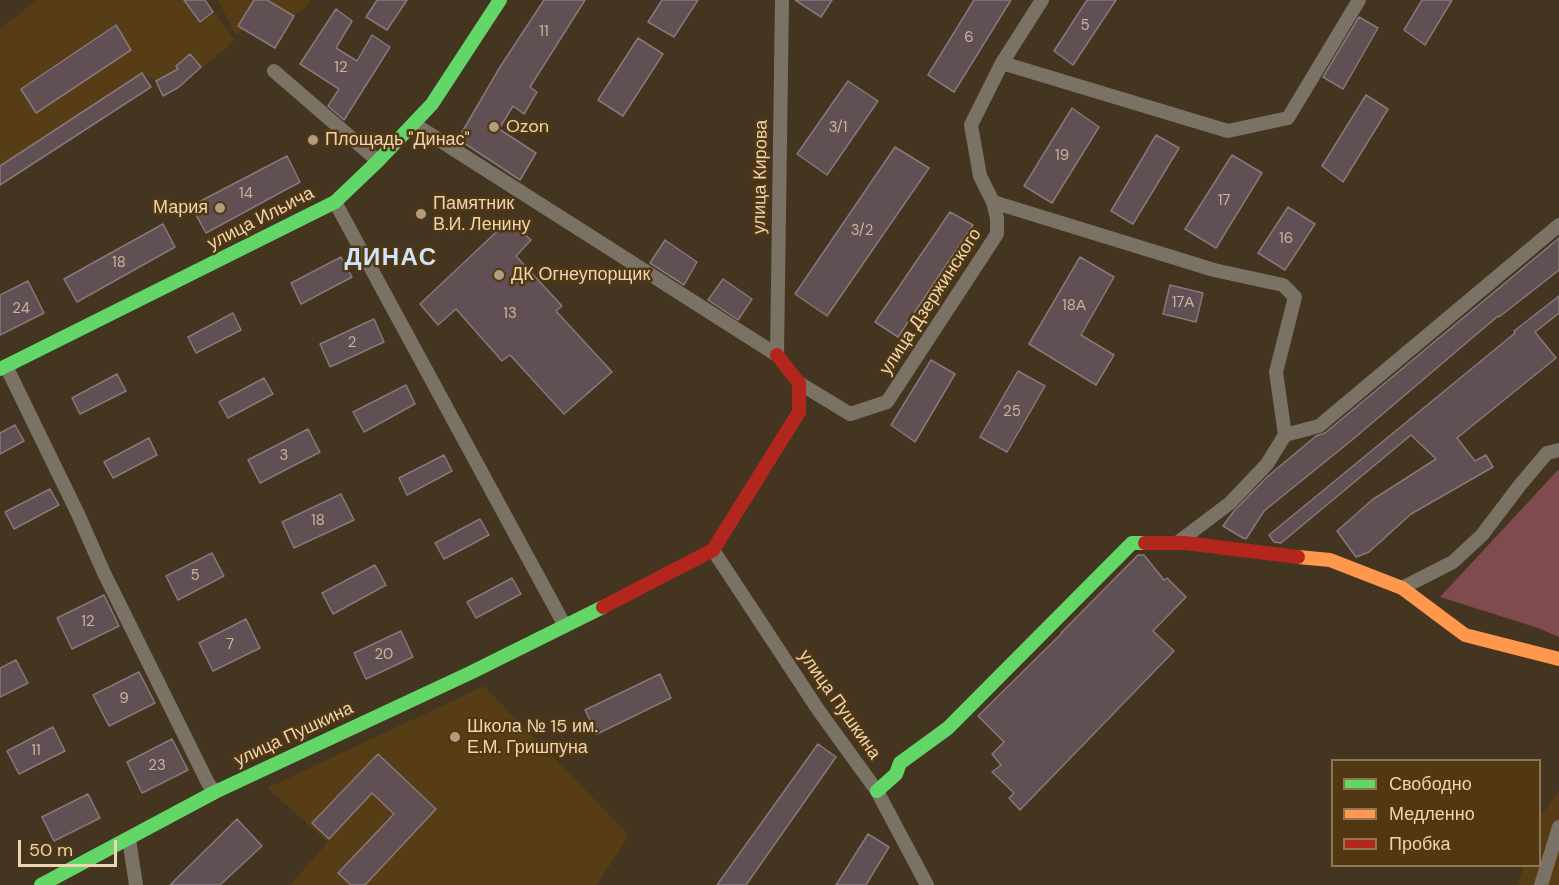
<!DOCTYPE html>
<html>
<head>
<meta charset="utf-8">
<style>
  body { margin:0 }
  #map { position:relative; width:1559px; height:885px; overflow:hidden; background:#433520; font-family:"DM Sans",sans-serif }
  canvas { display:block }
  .legend { position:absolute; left:1331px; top:759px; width:210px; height:108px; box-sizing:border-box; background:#513812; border:2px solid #907652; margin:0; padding:8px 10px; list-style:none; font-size:18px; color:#eed4b3 }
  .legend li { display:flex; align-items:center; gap:12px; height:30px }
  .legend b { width:30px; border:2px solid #907652 }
  .scale { position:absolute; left:18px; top:840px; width:99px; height:27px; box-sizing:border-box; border:3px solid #eed4b3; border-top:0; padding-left:8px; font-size:18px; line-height:21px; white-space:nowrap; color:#eed4b3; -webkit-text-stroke:4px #513812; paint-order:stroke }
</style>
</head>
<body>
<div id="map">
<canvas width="1559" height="885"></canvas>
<ul class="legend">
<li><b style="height:8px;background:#63d668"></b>Свободно</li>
<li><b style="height:8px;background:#ff974d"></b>Медленно</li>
<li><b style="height:8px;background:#b3261e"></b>Пробка</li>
</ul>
<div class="scale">50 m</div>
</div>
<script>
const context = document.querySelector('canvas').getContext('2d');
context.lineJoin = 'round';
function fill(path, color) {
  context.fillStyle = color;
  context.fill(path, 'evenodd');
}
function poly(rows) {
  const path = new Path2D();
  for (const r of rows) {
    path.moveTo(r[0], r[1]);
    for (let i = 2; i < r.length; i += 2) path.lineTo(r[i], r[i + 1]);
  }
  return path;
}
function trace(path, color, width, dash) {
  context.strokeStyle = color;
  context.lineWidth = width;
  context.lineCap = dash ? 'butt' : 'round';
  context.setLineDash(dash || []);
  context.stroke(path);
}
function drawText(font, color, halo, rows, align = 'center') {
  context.font = font + ' "DM Sans",sans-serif';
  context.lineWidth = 5;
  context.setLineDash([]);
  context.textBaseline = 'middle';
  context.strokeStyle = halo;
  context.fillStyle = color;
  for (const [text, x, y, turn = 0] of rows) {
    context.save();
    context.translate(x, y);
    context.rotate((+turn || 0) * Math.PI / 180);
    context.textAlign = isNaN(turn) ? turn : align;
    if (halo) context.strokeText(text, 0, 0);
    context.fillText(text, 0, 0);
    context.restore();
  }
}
fill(poly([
  [37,0,205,0,234,39,227,47,178,88,170,73,156,81,142,73,0,166,0,29],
  [218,0,254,0,238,26,245,30,235,34],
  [267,0,309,0,309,4,294,16],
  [484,686,629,835,597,885,290,885,328,842,267,788],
  [1559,791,1559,885,1518,885,1524,866,1540,866,1540,817]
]), '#573d15');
fill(poly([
  [1558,470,1559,470,1559,637,1538,628,1440,597]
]), '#804b4e');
const building = poly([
  [184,0,205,0,213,12,200,22,184,0],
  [254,0,267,0,294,16,275,48,238,26,254,0],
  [377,0,407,0,387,30,366,17,377,0],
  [544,0,585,0,530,87,537,92,524,114,513,106,499,129,536,153,520,180,458,139,500,67,544,0],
  [662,0,698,0,674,37,648,22,662,0],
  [795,0,832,0,821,17,795,0],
  [974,0,1011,0,954,92,928,75,974,0],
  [1087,0,1116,0,1073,65,1054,51,1087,0],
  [1422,0,1452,0,1425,45,1404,30,1422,0],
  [336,9,352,21,336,48,357,61,372,35,390,47,344,120,328,106,339,89,300,64,336,9],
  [1359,17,1378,28,1343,89,1323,77,1359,17],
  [116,25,131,50,36,113,21,89,116,25],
  [638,38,663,54,623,116,598,100,638,38],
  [190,54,201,67,179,87,163,96,156,81,178,69,176,66,190,54],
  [142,73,151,87,0,185,0,166,142,73],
  [848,81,878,101,827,175,797,154,848,81],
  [1366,95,1388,109,1343,182,1322,166,1366,95],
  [1072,108,1099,127,1052,203,1024,186,1072,108],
  [1156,135,1179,148,1133,224,1111,211,1156,135],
  [895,147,929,168,827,316,795,294,895,147],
  [1232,155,1262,173,1216,248,1185,229,1232,155],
  [287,156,300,182,206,233,191,206,287,156],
  [1288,207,1315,224,1285,270,1258,253,1288,207],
  [950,212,973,225,898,337,875,322,950,212],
  [509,220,531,240,516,256,562,306,556,311,612,372,564,414,510,355,502,361,456,309,438,325,420,304,509,220],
  [163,224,175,247,77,302,64,279,163,224],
  [1559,238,1559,270,1499,317,1498,316,1352,440,1264,511,1246,539,1243,538,1223,526,1234,511,1267,477,1316,436,1325,433,1559,238],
  [665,240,697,262,684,285,650,263,665,240],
  [341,257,352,277,301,304,291,283,341,257],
  [1080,257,1114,277,1081,335,1114,355,1096,385,1029,344,1080,257],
  [723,279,752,299,738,320,708,300,723,279],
  [28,281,44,313,0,335,0,295,28,281],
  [1170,285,1203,293,1196,322,1163,314,1170,285],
  [1559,296,1559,313,1535,332,1556,358,1457,438,1475,461,1486,455,1493,467,1411,514,1369,552,1356,557,1337,531,1372,500,1436,459,1411,435,1281,543,1274,542,1269,535,1515,333,1514,331,1559,296],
  [233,313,241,330,196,353,188,337,233,313],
  [374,319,384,342,330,367,320,344,374,319],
  [931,360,955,374,915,442,891,425,931,360],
  [1018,371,1045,386,1007,452,980,437,1018,371],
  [117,374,126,391,80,414,72,398,117,374],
  [264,378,273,394,228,418,219,402,264,378],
  [406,385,415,404,364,432,353,412,406,385],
  [15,425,24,441,0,454,0,433,15,425],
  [308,429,320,452,260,483,248,460,308,429],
  [149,438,157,455,113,478,104,462,149,438],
  [444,455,452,471,407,495,399,478,444,455],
  [50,489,59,505,14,529,5,512,50,489],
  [341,494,354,520,294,548,282,522,341,494],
  [480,519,489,535,444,559,435,543,480,519],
  [212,553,224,576,178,600,166,576,212,553],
  [1138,555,1144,555,1164,580,1167,578,1186,597,1153,631,1174,651,1020,810,1009,798,1014,793,992,772,1001,765,992,754,1004,742,978,716,1062,633,1061,633,1138,555],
  [375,565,386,585,333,614,322,593,375,565],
  [512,578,521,594,476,618,467,602,512,578],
  [104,595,119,626,72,649,57,618,104,595],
  [246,619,260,648,213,671,199,643,246,619],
  [401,631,413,657,366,679,354,653,401,631],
  [16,660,28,683,0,697,0,668,16,660],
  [139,672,155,703,109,726,93,695,139,672],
  [660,674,671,698,597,734,585,710,660,674],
  [53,727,65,751,19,774,7,751,53,727],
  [172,739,188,770,142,793,127,762,172,739],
  [818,744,836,757,746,885,717,885,818,744],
  [378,754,436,809,365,885,351,885,338,873,394,814,372,793,329,839,312,823,378,754],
  [88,794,100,818,54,841,42,817,88,794],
  [237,819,262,846,220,885,170,885,237,819],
  [868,834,889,847,866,885,836,885,868,834]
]);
fill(building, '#605054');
trace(building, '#87787b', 1.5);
trace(poly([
  [1002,63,1228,131,1288,118,1359,0],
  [274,71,378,161],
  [414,124,777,355],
  [335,202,565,626],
  [993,202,1214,270,1283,285,1295,297,1276,372,1285,435,1267,464,1230,503,1177,543],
  [777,355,782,0],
  [6,366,78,514,104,573,208,783,215,792],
  [799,383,850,414,887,402,997,234,997,218,993,202,980,176,971,125,1002,63,1042,0],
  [1285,435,1319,426,1559,225],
  [713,550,819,711,877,791,927,885],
  [1402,588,1453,562,1482,535,1520,485,1547,453,1559,450],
  [129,839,136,885],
  [1541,885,1559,827]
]), '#7b7266', 14);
trace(poly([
  [0,369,335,202,378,161,432,104,500,0],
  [877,791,896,774,900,763,948,728,1132,543,1145,543],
  [41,885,215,792,470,673,603,607]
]), '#63d668', 14);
trace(poly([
  [1298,557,1330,560,1402,588,1465,635,1559,659]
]), '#ff974d', 14);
trace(poly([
  [1145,543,1185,543,1298,557],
  [603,607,713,550,799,412,799,383,777,355]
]), '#b3261e', 14);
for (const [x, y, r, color] of [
  [494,127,6,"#b29c80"],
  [313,140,6,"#b29c80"],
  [220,208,6,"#b29c80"],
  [421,214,6,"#b29c80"],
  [499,275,6,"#b29c80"],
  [455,737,6,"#b29c80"]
]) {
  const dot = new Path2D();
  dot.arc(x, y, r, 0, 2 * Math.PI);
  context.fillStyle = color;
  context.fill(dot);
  trace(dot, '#513812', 2);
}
drawText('15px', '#cab39b', null, [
  ["5",1085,26],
  ["11",544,32],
  ["6",969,38],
  ["12",341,68],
  ["3/1",838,128],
  ["19",1062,156],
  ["14",246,194],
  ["17",1224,201],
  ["3/2",862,231],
  ["16",1286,239],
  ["18",119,263],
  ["17А",1183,303],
  ["18А",1074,306],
  ["24",21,309],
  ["13",510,314],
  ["2",352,343],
  ["25",1012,412],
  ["3",284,456],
  ["18",318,521],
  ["5",195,576],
  ["12",88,622],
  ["7",230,645],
  ["20",384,655],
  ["9",124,699],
  ["11",36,751],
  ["23",157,766]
]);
drawText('18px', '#eed4b3', '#513812', [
  ["Ozon",506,127],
  ["Площадь \"Динас\"",325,140],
  ["Памятник",433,204],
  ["В.И. Ленину",433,225],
  ["Мария",208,208,"right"],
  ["ДК Огнеупорщик",511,275],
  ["Школа № 15 им.",467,727],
  ["Е.М. Гришпуна",467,748]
], 'left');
drawText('18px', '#eed4b3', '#513812', [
  ["улица Кирова",761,177,-89],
  ["улица Ильича",261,219,-27],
  ["улица Дзержинского",931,302,-57],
  ["улица Пушкина",839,705,55],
  ["улица Пушкина",294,735,-25]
]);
context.letterSpacing = '1.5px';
drawText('bold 24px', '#d0e4fd', '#513812', [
  ["ДИНАС",391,259]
]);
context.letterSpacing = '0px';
</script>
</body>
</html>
